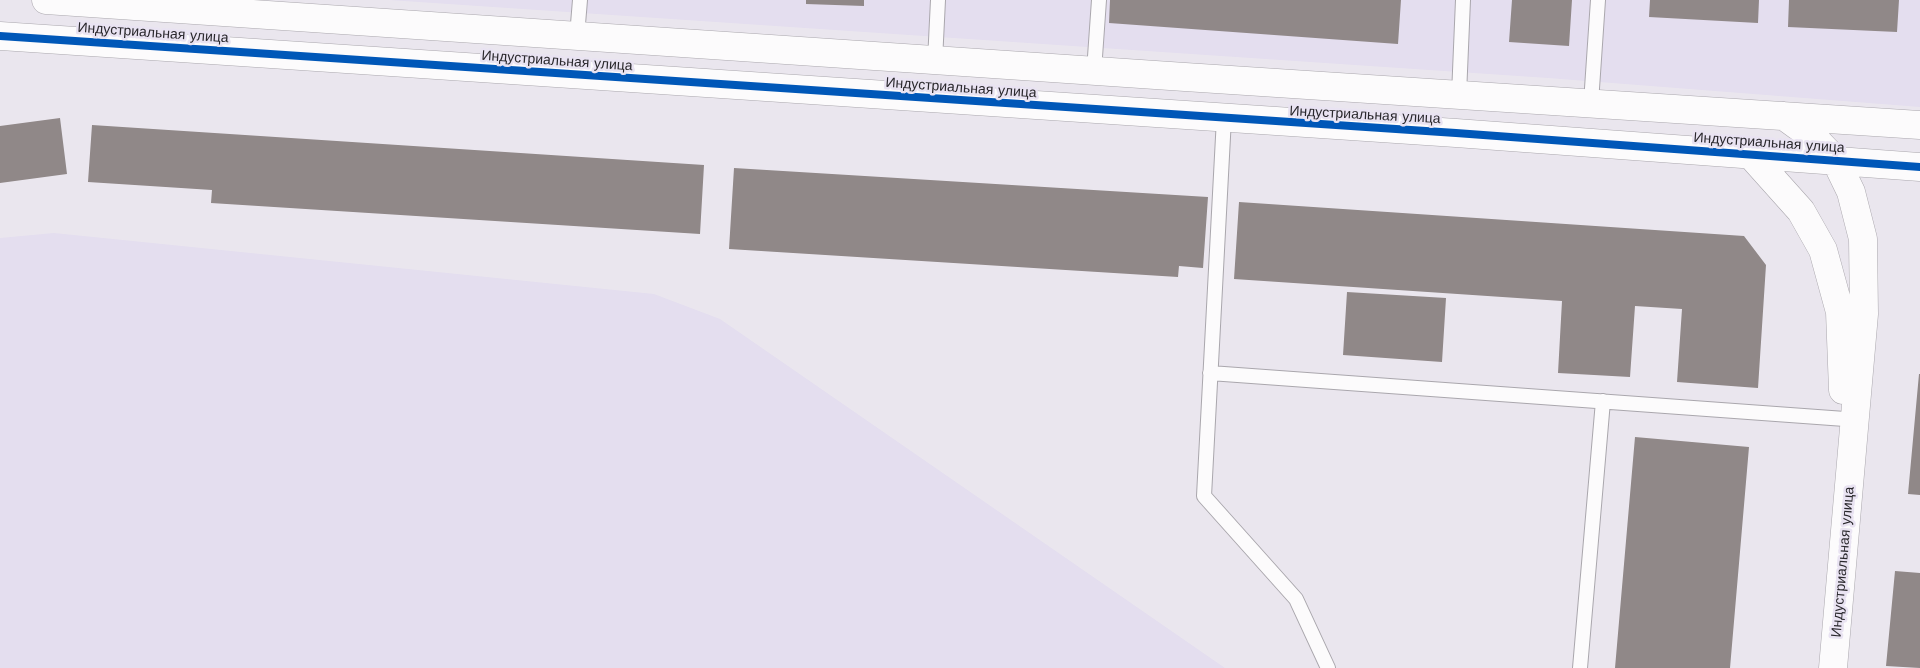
<!DOCTYPE html>
<html>
<head>
<meta charset="utf-8">
<style>
  body { margin:0 }
  canvas { display:block; background:#eae6ee }
</style>
</head>
<body>
<canvas width="1920" height="668"></canvas>
<script>
const context = document.querySelector('canvas').getContext('2d');
context.lineJoin = 'round';
function fill(path, color) {
  context.fillStyle = color;
  context.fill(path, 'evenodd');
}
function poly(rows) {
  const path = new Path2D();
  for (const r of rows) {
    path.moveTo(r[0], r[1]);
    for (let i = 2; i < r.length; i += 2) path.lineTo(r[i], r[i + 1]);
  }
  return path;
}
function trace(path, color, width, dash) {
  context.strokeStyle = color;
  context.lineWidth = width;
  context.lineCap = dash ? 'butt' : 'round';
  context.setLineDash(dash || []);
  context.stroke(path);
}
function drawText(font, color, halo, rows, align = 'center') {
  context.font = font + ' "Work Sans",sans-serif';
  context.lineWidth = 5;
  context.setLineDash([]);
  context.textBaseline = 'middle';
  context.strokeStyle = halo;
  context.fillStyle = color;
  for (const [text, x, y, turn = 0] of rows) {
    context.save();
    context.translate(x, y);
    context.rotate((+turn || 0) * Math.PI / 180);
    context.textAlign = isNaN(turn) ? turn : align;
    if (halo) context.strokeText(text, 0, 0);
    context.fillText(text, 0, 0);
    context.restore();
  }
}
fill(poly([
  [389,0,1920,0,1920,107,1548,78],
  [54,233,654,294,720,319,1225,668,0,668,0,238]
]), '#e4deef');
fill(poly([
  [806,0,864,0,864,6,806,4],
  [1110,0,1401,0,1398,44,1109,23],
  [1512,0,1572,0,1569,46,1509,42],
  [1650,0,1759,0,1758,23,1649,17],
  [1789,0,1899,0,1897,32,1788,27],
  [60,118,67,174,0,183,0,126],
  [92,125,704,165,700,234,211,203,212,190,88,182],
  [734,168,1208,197,1203,268,1179,266,1178,277,729,249],
  [1239,202,1744,236,1766,265,1758,388,1677,382,1682,309,1635,306,1630,377,1558,373,1562,301,1234,279],
  [1347,292,1446,298,1442,362,1343,355],
  [1919,374,1920,374,1920,495,1908,494],
  [1635,437,1749,447,1730,668,1615,668],
  [1895,571,1920,573,1920,668,1886,666]
]), '#908888');
const service = poly([
  [577,36,580,0],
  [935,61,938,0],
  [1094,71,1099,0],
  [1459,95,1463,0],
  [1591,103,1598,0],
  [1224,118,1204,496,1296,599,1328,668],
  [1210,373,1845,419],
  [1580,668,1603,401]
]);
const tertiary = poly([
  [46,0,1185,77,1920,125],
  [0,36,1456,133,1920,167],
  [1784,116,1813,137,1836,161,1851,192,1863,239,1864,314,1833,668],
  [1750,154,1801,211,1823,250,1840,312,1843,390]
]);
trace(service, '#aaa7ad', 16);
trace(tertiary, '#aaa7ad', 29);
trace(service, '#fcfbfc', 14);
trace(tertiary, '#fcfbfc', 28);
trace(poly([
  [0,36,1456,133,1920,167]
]), '#0057b8', 8);
drawText('14px', '#2a282d', '#e9e3f2', [
  ["Индустриальная улица",153,33,4],
  ["Индустриальная улица",557,61,4],
  ["Индустриальная улица",961,88,4],
  ["Индустриальная улица",1365,115,3],
  ["Индустриальная улица",1769,143,4],
  ["Индустриальная улица",1843,562,-85]
]);
</script>
</body>
</html>
